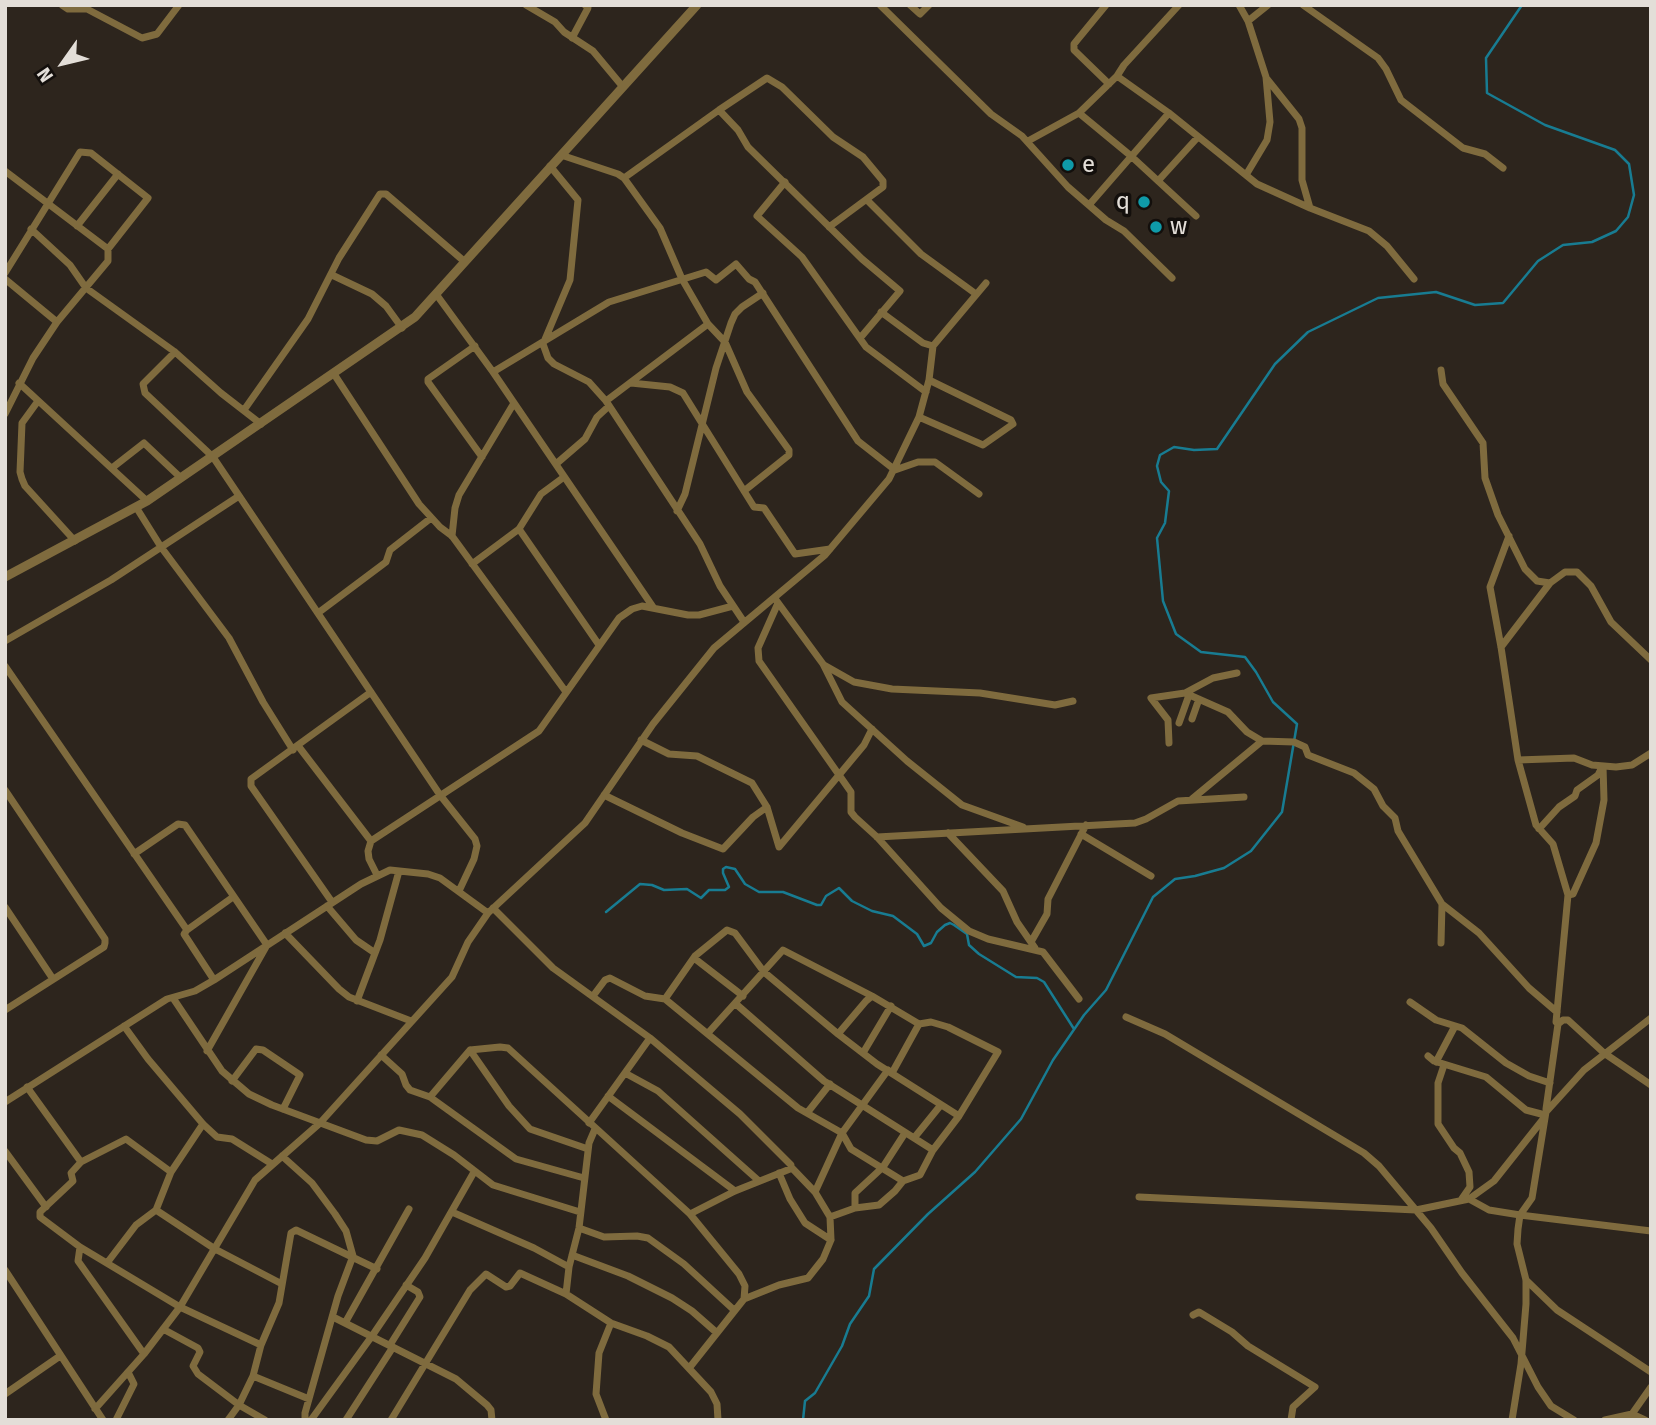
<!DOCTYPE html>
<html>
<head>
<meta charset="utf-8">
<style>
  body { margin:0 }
  #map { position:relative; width:1656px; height:1425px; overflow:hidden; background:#2d251d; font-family:"Fira Sans",sans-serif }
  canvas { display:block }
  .frame { position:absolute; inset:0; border:7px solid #e3ded8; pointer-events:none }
  .north { position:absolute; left:28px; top:28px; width:70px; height:70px; -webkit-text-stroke:5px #130f0c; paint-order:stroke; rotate:236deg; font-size:19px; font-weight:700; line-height:28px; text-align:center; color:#e3ded8 }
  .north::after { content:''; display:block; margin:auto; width:24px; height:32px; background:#e3ded8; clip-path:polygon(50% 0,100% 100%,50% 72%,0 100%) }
</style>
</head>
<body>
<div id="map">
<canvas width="1656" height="1425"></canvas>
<div class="frame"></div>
<div class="north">N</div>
</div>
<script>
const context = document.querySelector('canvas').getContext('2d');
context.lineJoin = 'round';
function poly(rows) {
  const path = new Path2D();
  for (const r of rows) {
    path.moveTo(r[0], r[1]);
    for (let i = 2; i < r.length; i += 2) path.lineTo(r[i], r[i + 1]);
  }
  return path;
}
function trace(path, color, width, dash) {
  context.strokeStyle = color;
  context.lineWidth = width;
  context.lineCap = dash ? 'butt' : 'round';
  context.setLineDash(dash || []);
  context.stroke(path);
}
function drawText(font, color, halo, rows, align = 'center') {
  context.font = font + ' "Fira Sans",sans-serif';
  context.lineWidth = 7;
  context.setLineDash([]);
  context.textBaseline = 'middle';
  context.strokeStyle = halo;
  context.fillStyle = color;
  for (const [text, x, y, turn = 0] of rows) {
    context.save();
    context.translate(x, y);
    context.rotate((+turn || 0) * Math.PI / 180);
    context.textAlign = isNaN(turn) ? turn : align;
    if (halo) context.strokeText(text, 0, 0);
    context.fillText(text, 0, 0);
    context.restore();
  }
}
trace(poly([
  [606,912,640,884,652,885,664,890,687,889,701,898,709,890,725,890,729,887,723,873,723,869,726,867,735,869,745,884,759,892,783,892,817,905,821,905,826,896,839,888,852,901,872,911,893,916,917,934,924,946,931,943,937,932,945,925,950,923,954,925,967,934,969,945,979,954,1016,977,1037,978,1044,982,1074,1029],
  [803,1420,805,1401,815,1393,842,1346,850,1324,869,1296,874,1269,928,1214,975,1172,1021,1119,1053,1060,1084,1015,1106,990,1153,897,1175,879,1195,876,1224,868,1251,851,1282,812,1297,724,1273,702,1256,672,1245,657,1201,652,1176,634,1163,601,1157,538,1165,523,1169,491,1161,482,1157,466,1160,455,1174,447,1194,450,1217,449,1275,364,1308,332,1378,298,1436,292,1475,305,1503,303,1538,261,1563,245,1592,242,1616,231,1628,217,1634,195,1629,164,1615,150,1545,125,1487,93,1486,58,1522,5]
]), '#187c92', 2.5);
trace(poly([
  [62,5,68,9,87,9,142,38,157,34,179,5],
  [526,5,555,22,564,32,593,51,623,87],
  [880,5,991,114,1022,136,1068,187,1106,220,1124,231,1172,278],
  [910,5,920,14,929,5],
  [1106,5,1078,39,1074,44,1074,50,1109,84],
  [1239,5,1248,21,1266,77,1270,122,1267,140,1246,175],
  [1303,5,1378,58,1386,69,1401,100,1463,148,1485,154,1503,168],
  [1248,21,1268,5],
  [572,38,588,8,585,5],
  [1117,76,1169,113,1257,184,1310,208,1369,231,1387,246,1414,279],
  [1267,79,1299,119,1302,128,1302,180,1310,208],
  [719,110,738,130,748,147,862,259,900,291,861,337],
  [1079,113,1131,156,1196,216],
  [1028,141,1079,113,1117,76,1124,65,1179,5],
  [561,155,618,174,624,178,660,228,682,279,708,324,725,342,747,392,789,450,789,455,744,491],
  [550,166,578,200,570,280,543,344,548,358,554,364,589,382,606,401,700,544,720,586,744,622],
  [5,171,108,249],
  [624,178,719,110,767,78,782,87,833,137,863,157,883,181,883,187,829,227],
  [1158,181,1198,137],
  [785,182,757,216,802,257,866,347,926,392],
  [867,200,921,254,976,294],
  [1089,205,1169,113],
  [77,226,118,174],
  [31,229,70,265,86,288,175,352,221,393,261,424],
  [5,273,80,152,91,153,148,198,108,249,108,261,57,322,33,358,5,414],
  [332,275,372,294,386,306,402,328],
  [5,279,57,322],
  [436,294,493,372,653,607],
  [881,312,923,343,933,346],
  [475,346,428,379,428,382,482,457],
  [175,352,143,384,145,393,213,457,440,795,475,839,477,846,474,859,459,891],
  [1441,370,1443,384,1483,443,1485,478,1498,515,1525,569,1537,581,1550,583],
  [493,372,609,302,706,272,716,280,736,264,749,279,755,282,858,441,895,470,918,462,935,462,979,494],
  [334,374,419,504,440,527,452,536,566,692],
  [19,383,147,501],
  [631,383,670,387,683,393,754,507,764,508,795,554,830,549],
  [38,401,22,423,20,472,22,479,25,486,75,541],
  [606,401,708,324],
  [244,410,308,319,339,258,380,194,386,194,465,262],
  [919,417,983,445,1013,424,1011,420,929,380],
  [556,464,585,439,597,417,609,406],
  [112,468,144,443,181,478],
  [136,507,161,547,229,638,263,702,293,750],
  [677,511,685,494,716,368,731,323,735,314,742,307,763,293],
  [519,529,599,645],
  [452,536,455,508,459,495,514,403],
  [1509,536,1490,587,1501,647,1518,760,1536,825,1553,844,1568,895,1556,1022,1558,1024],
  [472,564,519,529,541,494,564,477],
  [776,600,823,664,842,702,907,761,962,805,1023,827],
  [778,603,758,648,759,661,851,792,851,812,855,817,877,837,941,908,969,931,988,939,1043,952,1079,999],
  [318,613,386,562,390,550,431,518],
  [5,641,111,580,239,496],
  [1501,647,1550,583,1565,572,1577,572,1591,586,1611,622,1651,660],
  [824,665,854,682,892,689,980,693,1055,705,1073,701],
  [5,666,187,930],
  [1237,673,1213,678,1185,693,1228,712,1247,732,1262,741],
  [1192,719,1199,699],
  [1179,723,1189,695],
  [641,740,669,754,697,756,752,783,767,807,779,847,864,745,872,729],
  [1169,743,1168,720,1151,698,1185,693],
  [299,747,371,841],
  [1518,760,1574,758,1592,765,1616,767,1632,765,1651,753],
  [5,790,105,939,105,943,104,947,5,1010],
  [604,795,682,833,723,849,753,817,767,807],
  [1192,799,1262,741,1294,742,1305,747,1308,755,1354,773,1374,789,1383,806,1395,818,1398,831,1442,904],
  [1539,829,1559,807,1575,796,1577,790,1598,775,1602,767],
  [948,833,1003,891,1017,922,1035,948],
  [1081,834,1151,876],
  [877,837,1135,823,1146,819,1178,801,1244,797],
  [134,854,178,824,185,825,267,945,207,1051],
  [377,875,369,859,368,851,371,841,539,731,619,618,632,609,642,606,688,615,699,615,733,606],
  [1568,895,1573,894,1596,843,1604,800,1603,766],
  [332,902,251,786,251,779,371,692],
  [327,906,356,940,375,953],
  [5,907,53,979],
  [493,908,553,968,650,1038,740,1114,791,1165,790,1169,735,1191,690,1214],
  [285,933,339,989,349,997,411,1021],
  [1031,942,1047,914,1048,899,1086,825],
  [1441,943,1442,904,1479,933,1529,988,1557,1012],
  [694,958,743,996],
  [214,980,184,934,187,930,233,897],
  [593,996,605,980,610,978,645,996,665,999,798,1108,842,1133,851,1149,903,1181,895,1191,879,1205,855,1208],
  [173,998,222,1071,249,1094,272,1105,366,1140,377,1141,399,1130,422,1135,454,1155,493,1185,580,1212],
  [665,999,695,956,727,930,735,933,764,972,838,1034,877,1064,959,1116,933,1150,824,1081,736,1004],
  [357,1001,380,940,399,871],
  [1410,1002,1436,1020,1462,1028,1506,1063,1529,1076,1550,1083],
  [1126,1017,1165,1034,1364,1153,1379,1166,1431,1228,1462,1273,1513,1338,1538,1387,1551,1406,1574,1420],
  [124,1026,148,1059,203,1124,217,1137,232,1139,272,1164],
  [708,1033,783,950,872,996],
  [838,1034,866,1001,872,996,919,1024,931,1022,948,1027,998,1052,959,1116],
  [470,1050,509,1106,530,1129,588,1149],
  [863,1053,891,1006],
  [381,1055,402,1074,406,1085,410,1090,430,1097,509,1154,516,1159,584,1178],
  [1428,1056,1434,1061,1486,1077,1526,1110,1545,1115],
  [1436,1062,1455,1026],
  [1444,1065,1438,1083,1438,1124,1454,1148,1460,1153,1469,1172,1470,1187,1461,1200],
  [625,1073,658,1091,759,1181],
  [892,1073,919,1024],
  [232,1081,256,1049,263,1050,300,1075,283,1109],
  [27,1087,81,1162,126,1139,171,1172],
  [608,1096,735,1191],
  [430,1097,470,1050,500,1047,508,1048,690,1214,739,1274,745,1286,744,1299,690,1367],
  [5,1102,167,999,195,991,214,980,361,884,390,870,428,874,440,878,488,913],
  [1546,1109,1558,1024,1563,1020,1568,1020,1604,1053,1651,1085],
  [807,1113,830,1084],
  [589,1123,650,1038],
  [914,1138,940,1106],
  [5,1151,46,1207],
  [282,1156,312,1183,335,1214,346,1231,353,1256,338,1296,305,1413,305,1420],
  [81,1162,71,1173,73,1181,40,1212,40,1217,80,1247,180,1307,261,1345],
  [779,1173,790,1199,805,1223,831,1240],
  [903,1181,920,1175,933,1150],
  [815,1192,842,1133,888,1070],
  [1139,1197,1416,1210,1469,1199,1489,1210,1520,1215,1651,1231],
  [1469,1199,1494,1181,1544,1118],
  [156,1210,215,1249,282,1284],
  [452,1212,534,1248,569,1267],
  [830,1217,855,1208,855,1193,883,1167,905,1133],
  [579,1228,604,1237,637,1236,648,1238,684,1264,734,1310],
  [80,1247,78,1261,144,1354],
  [572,1255,628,1276,672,1298,692,1311,717,1333],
  [107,1263,136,1225,156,1210,171,1172,203,1124],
  [5,1270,103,1420],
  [1526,1280,1557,1310,1651,1372],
  [566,1294,569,1267,579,1228,589,1143,595,1129],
  [744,1299,779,1285,808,1278,823,1259,831,1240,830,1217,815,1192,791,1167],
  [1193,1315,1199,1312,1232,1332,1248,1346,1315,1387,1293,1407,1291,1420],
  [333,1317,456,1379,487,1405,491,1410,492,1420],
  [345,1323,409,1209],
  [163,1329,198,1348,200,1352,193,1366,198,1374,239,1405,265,1420],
  [390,1345,420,1297,418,1292,406,1285],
  [253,1376,309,1399],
  [5,1394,60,1356],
  [95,1409,144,1354,180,1307,255,1180,320,1123,452,977,468,942,488,913,585,823,653,724,714,648,825,555,889,479,919,417,929,380,933,346,986,283],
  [1632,1414,1651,1387],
  [116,1420,134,1384,128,1372],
  [228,1420,239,1405,253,1376,261,1345,279,1303,291,1233,296,1230,377,1269],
  [311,1420,372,1336,425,1258,474,1172],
  [346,1420,393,1347],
  [391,1420,470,1290,486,1274,506,1287,510,1286,520,1273,566,1294,611,1323,647,1336,669,1347,711,1392,717,1404,718,1420],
  [606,1420,596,1394,599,1353,611,1323],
  [1512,1420,1521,1364,1526,1304,1526,1280,1517,1244,1518,1229,1520,1215,1532,1198,1546,1112,1584,1070,1651,1018],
  [1605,1420,1632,1414,1645,1420]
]), '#7f6b3e', 7);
trace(poly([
  [5,577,147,501,415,317,697,5]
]), '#7f6b3e', 9);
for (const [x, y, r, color] of [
  [1068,165,7,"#0f9aa8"],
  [1144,202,7,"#0f9aa8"],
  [1156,227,7,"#0f9aa8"]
]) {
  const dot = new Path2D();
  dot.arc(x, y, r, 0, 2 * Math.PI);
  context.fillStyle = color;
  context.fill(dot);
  trace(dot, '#130f0c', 2.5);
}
drawText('24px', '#e3ded8', '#130f0c', [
  ["e",1082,165],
  ["q",1130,202,"right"],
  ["w",1170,227]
], 'left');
</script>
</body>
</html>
